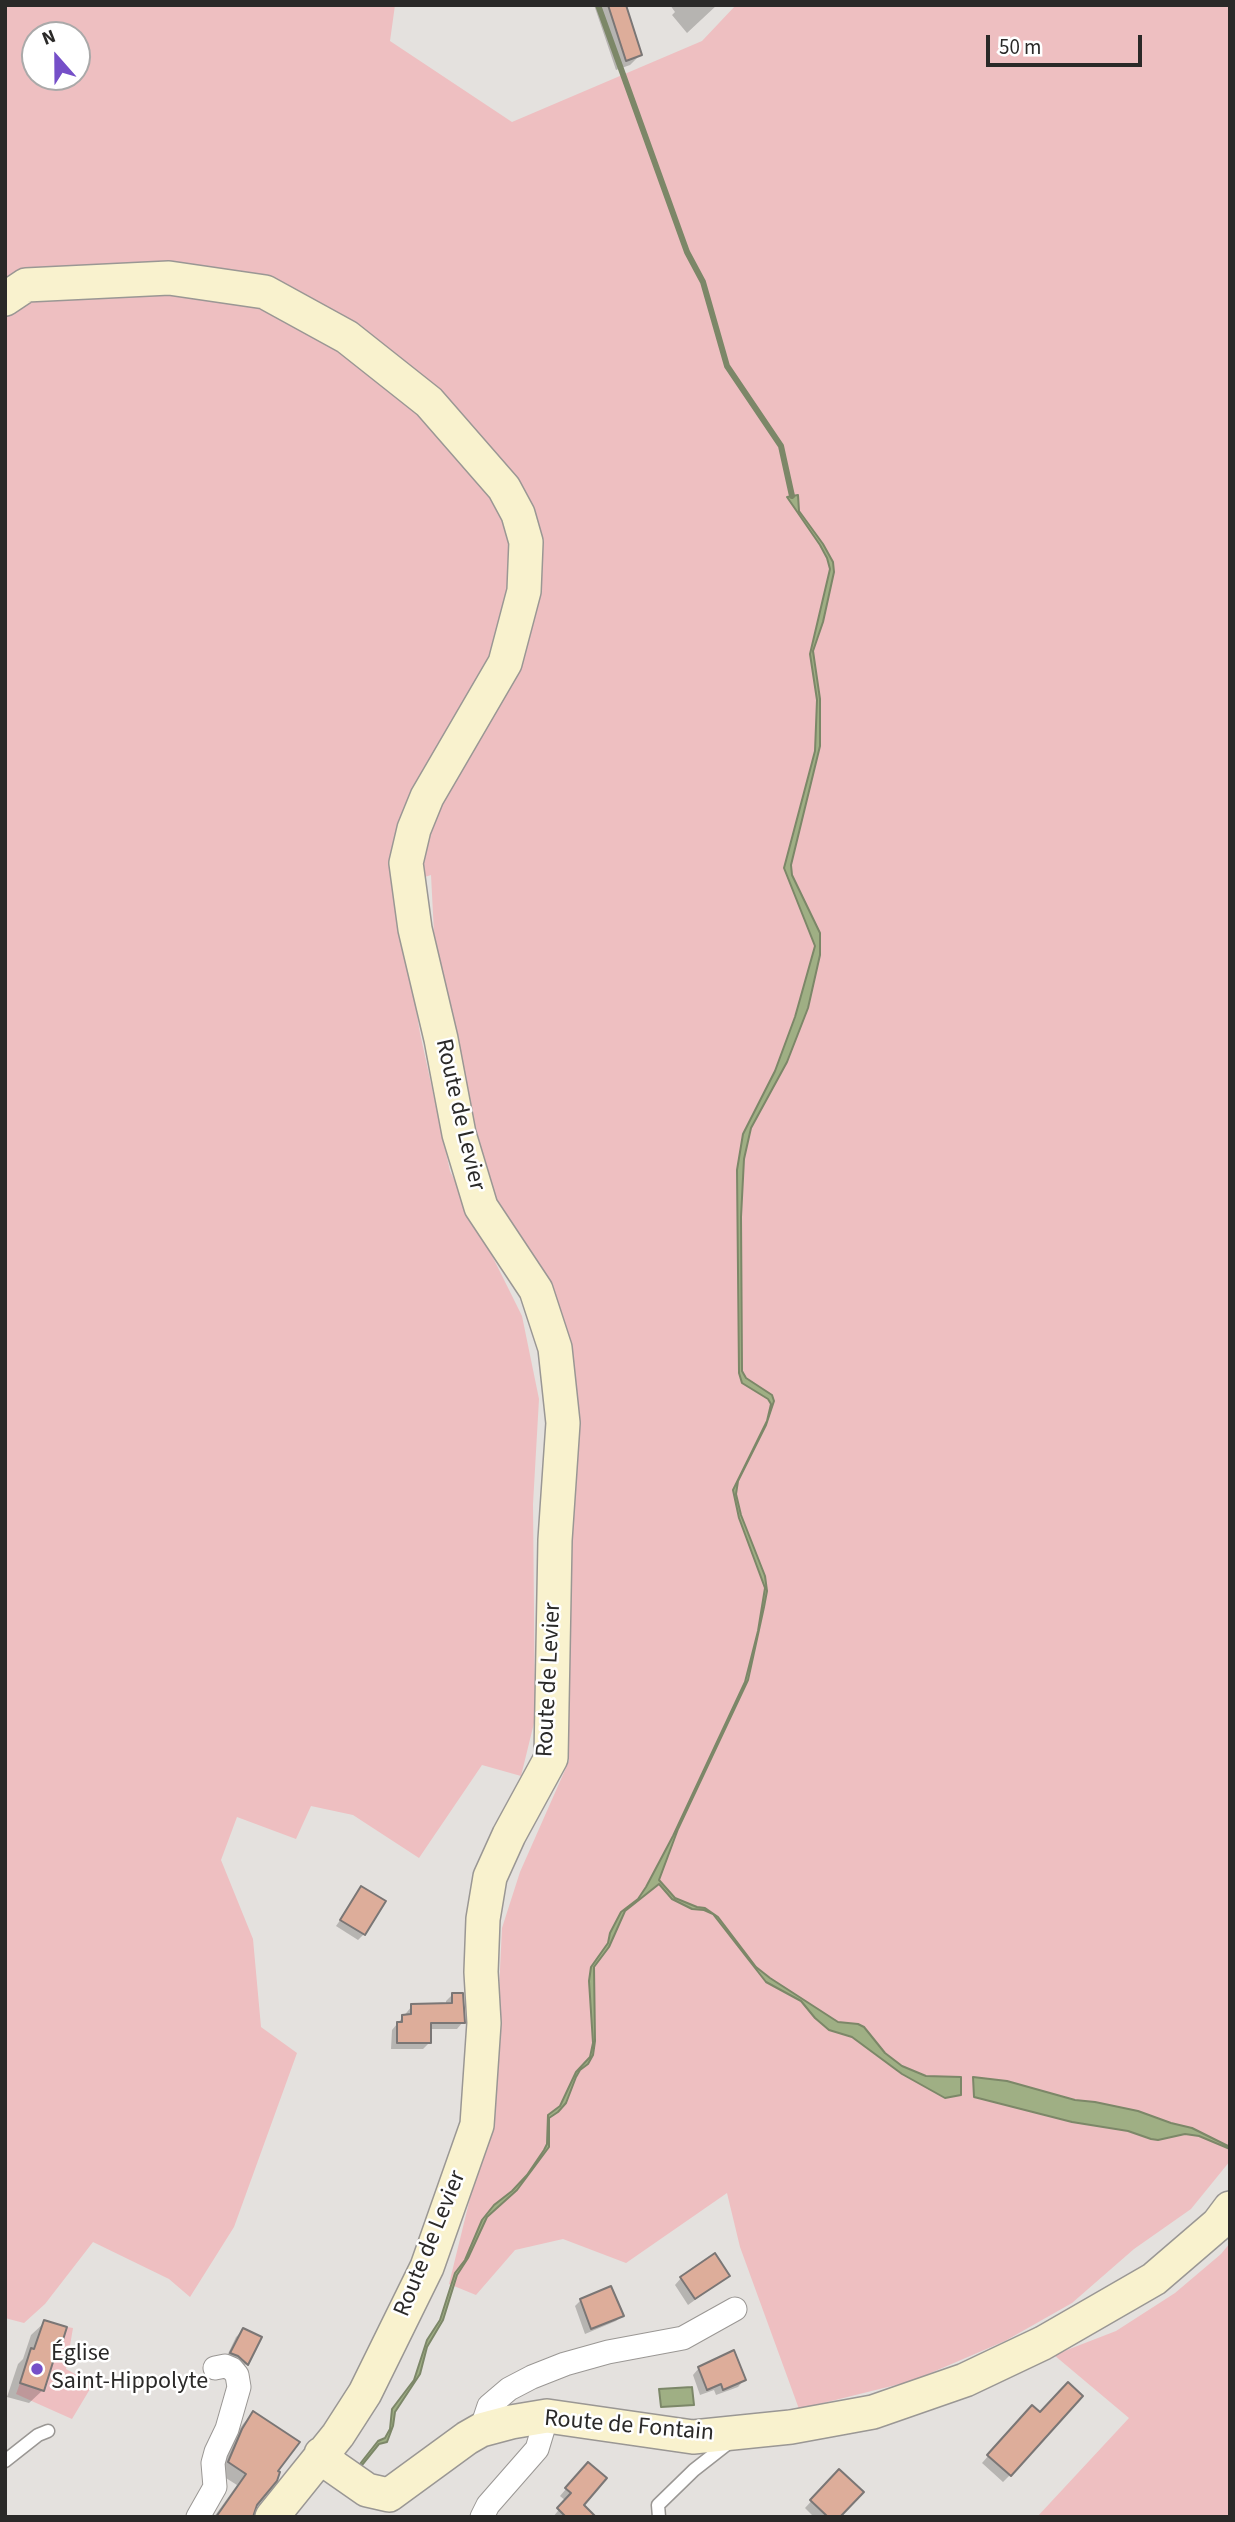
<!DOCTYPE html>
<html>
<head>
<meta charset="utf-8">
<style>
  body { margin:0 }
  #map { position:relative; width:1235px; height:2522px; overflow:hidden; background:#e4e1de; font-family:"Source Sans 3",sans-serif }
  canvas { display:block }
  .frame { position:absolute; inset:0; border:7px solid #2a2928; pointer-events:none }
  .north { position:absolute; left:21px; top:21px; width:70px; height:70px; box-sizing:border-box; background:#fff; border:2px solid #aaa9a9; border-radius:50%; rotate:339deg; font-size:19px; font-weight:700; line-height:28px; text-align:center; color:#2a2928 }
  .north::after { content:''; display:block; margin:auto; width:24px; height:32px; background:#754fc8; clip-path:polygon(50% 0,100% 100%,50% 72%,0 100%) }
  .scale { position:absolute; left:986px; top:35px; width:156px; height:32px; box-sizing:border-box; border:4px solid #2a2928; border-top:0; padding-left:9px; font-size:21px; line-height:24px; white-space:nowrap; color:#2a2928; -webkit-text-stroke:5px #fff; paint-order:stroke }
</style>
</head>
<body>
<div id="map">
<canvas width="1235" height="2522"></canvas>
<div class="frame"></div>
<div class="north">N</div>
<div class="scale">50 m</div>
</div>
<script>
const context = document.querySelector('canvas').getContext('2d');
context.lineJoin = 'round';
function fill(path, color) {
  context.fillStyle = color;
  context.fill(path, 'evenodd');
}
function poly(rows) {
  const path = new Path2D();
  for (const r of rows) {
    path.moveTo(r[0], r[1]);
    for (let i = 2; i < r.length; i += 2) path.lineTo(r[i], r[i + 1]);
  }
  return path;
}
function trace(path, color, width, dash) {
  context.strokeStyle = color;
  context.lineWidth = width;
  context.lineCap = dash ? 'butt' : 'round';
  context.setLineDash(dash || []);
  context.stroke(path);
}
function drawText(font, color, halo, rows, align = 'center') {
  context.font = font + ' "Source Sans 3",sans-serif';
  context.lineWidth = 5;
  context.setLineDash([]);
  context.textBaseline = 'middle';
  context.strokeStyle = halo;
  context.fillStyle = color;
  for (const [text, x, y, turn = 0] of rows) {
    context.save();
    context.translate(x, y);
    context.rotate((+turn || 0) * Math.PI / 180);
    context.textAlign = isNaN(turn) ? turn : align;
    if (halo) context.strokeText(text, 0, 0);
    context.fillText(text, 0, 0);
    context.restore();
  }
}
fill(poly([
  [5,5,395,5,390,41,512,122,702,41,736,5,1230,5,1230,2161,1191,2209,1134,2249,1072,2303,1005,2341,912,2381,799,2409,740,2247,727,2193,626,2263,563,2239,515,2250,476,2295,449,2284,488,2125,497,2031,502,1928,520,1872,569,1761,566,1675,577,1427,491,1197,470,1117,457,1037,434,933,431,875,419,879,424,833,515,668,529,510,269,282,5,286],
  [35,35,77,35,77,77,35,77],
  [169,290,261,304,340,347,420,412,493,495,513,544,512,590,494,659,396,890,420,1033,450,1171,522,1316,539,1399,533,1504,535,1719,521,1776,482,1765,419,1858,353,1815,311,1806,296,1839,237,1817,221,1860,253,1939,261,2027,297,2053,234,2227,190,2297,169,2279,93,2242,45,2304,24,2323,5,2318,5,314,30,298],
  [1230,2243,1230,2517,1037,2517,1129,2418,1054,2355,1116,2331,1175,2293,1221,2254],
  [67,2327,73,2328,66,2369,93,2384,72,2419,16,2394,20,2383,45,2390,55,2356,55,2345,61,2346]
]), '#eebfc1');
const water = poly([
  [798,495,799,511,823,544,833,562,834,572,823,622,813,651,820,699,820,746,791,865,792,875,820,933,820,955,808,1008,787,1062,751,1128,744,1159,741,1217,742,1371,746,1378,772,1395,774,1401,766,1425,738,1481,736,1494,741,1515,765,1576,767,1591,764,1607,748,1680,678,1829,659,1880,675,1898,697,1907,705,1908,718,1917,756,1967,770,1978,838,2022,858,2024,864,2027,885,2053,902,2066,926,2076,961,2077,961,2095,945,2098,902,2074,852,2037,829,2030,815,2018,801,2001,766,1982,713,1914,704,1910,692,1909,672,1899,659,1884,625,1911,609,1947,594,1967,595,2041,593,2055,588,2064,580,2070,576,2077,566,2103,558,2112,549,2118,549,2147,517,2190,487,2217,468,2258,457,2275,443,2320,427,2347,420,2374,395,2412,393,2426,387,2442,379,2444,358,2470,356,2469,378,2441,385,2438,390,2429,392,2409,414,2380,427,2340,440,2320,455,2273,465,2260,482,2220,494,2205,512,2191,527,2175,544,2150,547,2144,548,2115,560,2106,576,2072,590,2057,593,2043,589,1981,591,1967,608,1943,610,1933,621,1912,638,1899,646,1887,673,1836,745,1682,758,1631,765,1588,739,1518,733,1490,767,1421,771,1404,768,1399,742,1383,739,1373,737,1170,743,1134,775,1071,795,1017,815,946,784,868,815,751,817,700,810,654,830,569,827,558,820,545,787,497,798,495],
  [973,2077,1007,2081,1075,2100,1095,2102,1138,2111,1171,2123,1192,2128,1230,2147,1230,2149,1199,2136,1185,2134,1158,2140,1151,2139,1128,2131,1072,2122,974,2097,973,2077],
  [692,2387,694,2405,661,2407,659,2389,692,2387]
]);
fill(water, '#9faf84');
trace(water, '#7c8768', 2);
fill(poly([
  [594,5,624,5,640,55,630,65,616,70],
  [670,5,717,5,687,33,672,15,675,12],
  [362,1889,364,1934,358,1940,336,1926],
  [453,1994,463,2022,457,2029,429,2029,429,2043,423,2049,391,2049,392,2030,412,2006,446,2005,446,2001],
  [728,2276,688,2305,675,2285,681,2278],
  [581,2300,622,2316,616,2321,585,2334,575,2306],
  [45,2322,59,2345,55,2350,43,2390,29,2403,7,2397,18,2364,23,2359,31,2335],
  [243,2330,260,2338,246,2364,240,2371,225,2360,236,2337],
  [699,2368,744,2380,738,2387,716,2395,714,2390,700,2395,693,2375],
  [253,2413,255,2505,252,2517,214,2517,237,2485,218,2473,231,2441,243,2424],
  [1025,2414,1010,2475,1003,2482,982,2463],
  [582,2470,581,2505,585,2517,553,2517,566,2501,560,2496],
  [839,2471,838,2517,814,2517,805,2508]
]), '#0003');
trace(poly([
  [598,5,687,252,703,282,727,366,781,446,792,496]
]), '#7c8768', 6);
const building = poly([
  [608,5,626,5,642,55,626,61,608,5],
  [361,1886,386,1901,365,1935,340,1920,361,1886],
  [452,1993,463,1993,465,2023,431,2023,431,2043,397,2043,397,2022,402,2022,402,2015,411,2014,411,2004,452,2003,452,1993],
  [715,2253,730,2276,695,2299,680,2277,715,2253],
  [611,2286,624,2316,591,2329,580,2299,611,2286],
  [44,2320,67,2327,61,2346,58,2346,44,2391,20,2383,31,2348,34,2349,44,2320],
  [243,2328,262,2337,248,2365,238,2356,230,2353,243,2328],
  [734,2350,746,2380,723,2390,721,2384,707,2390,698,2367,734,2350],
  [1068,2382,1083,2396,1011,2476,987,2455,1032,2405,1040,2412,1068,2382],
  [253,2411,300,2442,278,2471,280,2472,277,2481,257,2505,253,2517,216,2517,246,2474,228,2462,242,2429,253,2411],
  [588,2462,607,2478,584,2505,596,2517,566,2517,557,2508,571,2493,565,2488,588,2462],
  [839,2469,864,2492,840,2517,828,2517,810,2500,839,2469]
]);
fill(building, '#ddad9a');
trace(building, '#7a7675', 2);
const lane = poly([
  [5,2461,38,2435,48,2431],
  [659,2517,658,2505,694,2470,731,2441]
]);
const street = poly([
  [481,2430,489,2406,509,2389,532,2377,565,2364,608,2352,683,2338,735,2309],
  [198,2517,215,2487,213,2463,216,2452,227,2429,239,2387,237,2375,232,2369,225,2366,215,2368],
  [482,2517,488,2505,537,2449,547,2416]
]);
const secondary = poly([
  [5,299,26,285,169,278,265,292,347,337,429,402,504,488,518,514,526,542,524,591,505,663,427,797,414,829,406,863,415,929,441,1039,459,1134,481,1207,536,1290,555,1348,563,1423,555,1540,551,1758,509,1835,490,1877,483,1919,481,1972,484,2023,477,2125,427,2267,365,2393,338,2435,272,2517],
  [321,2454,334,2467,367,2490,389,2495,467,2438,481,2430,511,2422,547,2416,693,2437,791,2427,873,2412,965,2380,1043,2343,1154,2279,1218,2224,1230,2208]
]);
trace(lane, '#9a9794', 15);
trace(street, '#9a9794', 25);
trace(secondary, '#9a9794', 36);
trace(lane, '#fff', 12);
trace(street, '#fff', 23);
trace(secondary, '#f9f2ce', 33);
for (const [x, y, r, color] of [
  [37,2369,7,"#754fc8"]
]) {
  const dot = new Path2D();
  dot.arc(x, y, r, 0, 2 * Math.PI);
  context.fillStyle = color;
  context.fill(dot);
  trace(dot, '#fff', 2.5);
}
drawText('24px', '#2a2928', '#fff', [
  ["Route de Levier",459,1115,77],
  ["Route de Levier",550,1680,-87],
  ["Route de Levier",431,2244,-68],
  ["Route de Fontain",629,2427,5]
]);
drawText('24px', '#2a2928', '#fff', [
  ["Église",51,2355],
  ["Saint-Hippolyte",51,2383]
], 'left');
</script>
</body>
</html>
